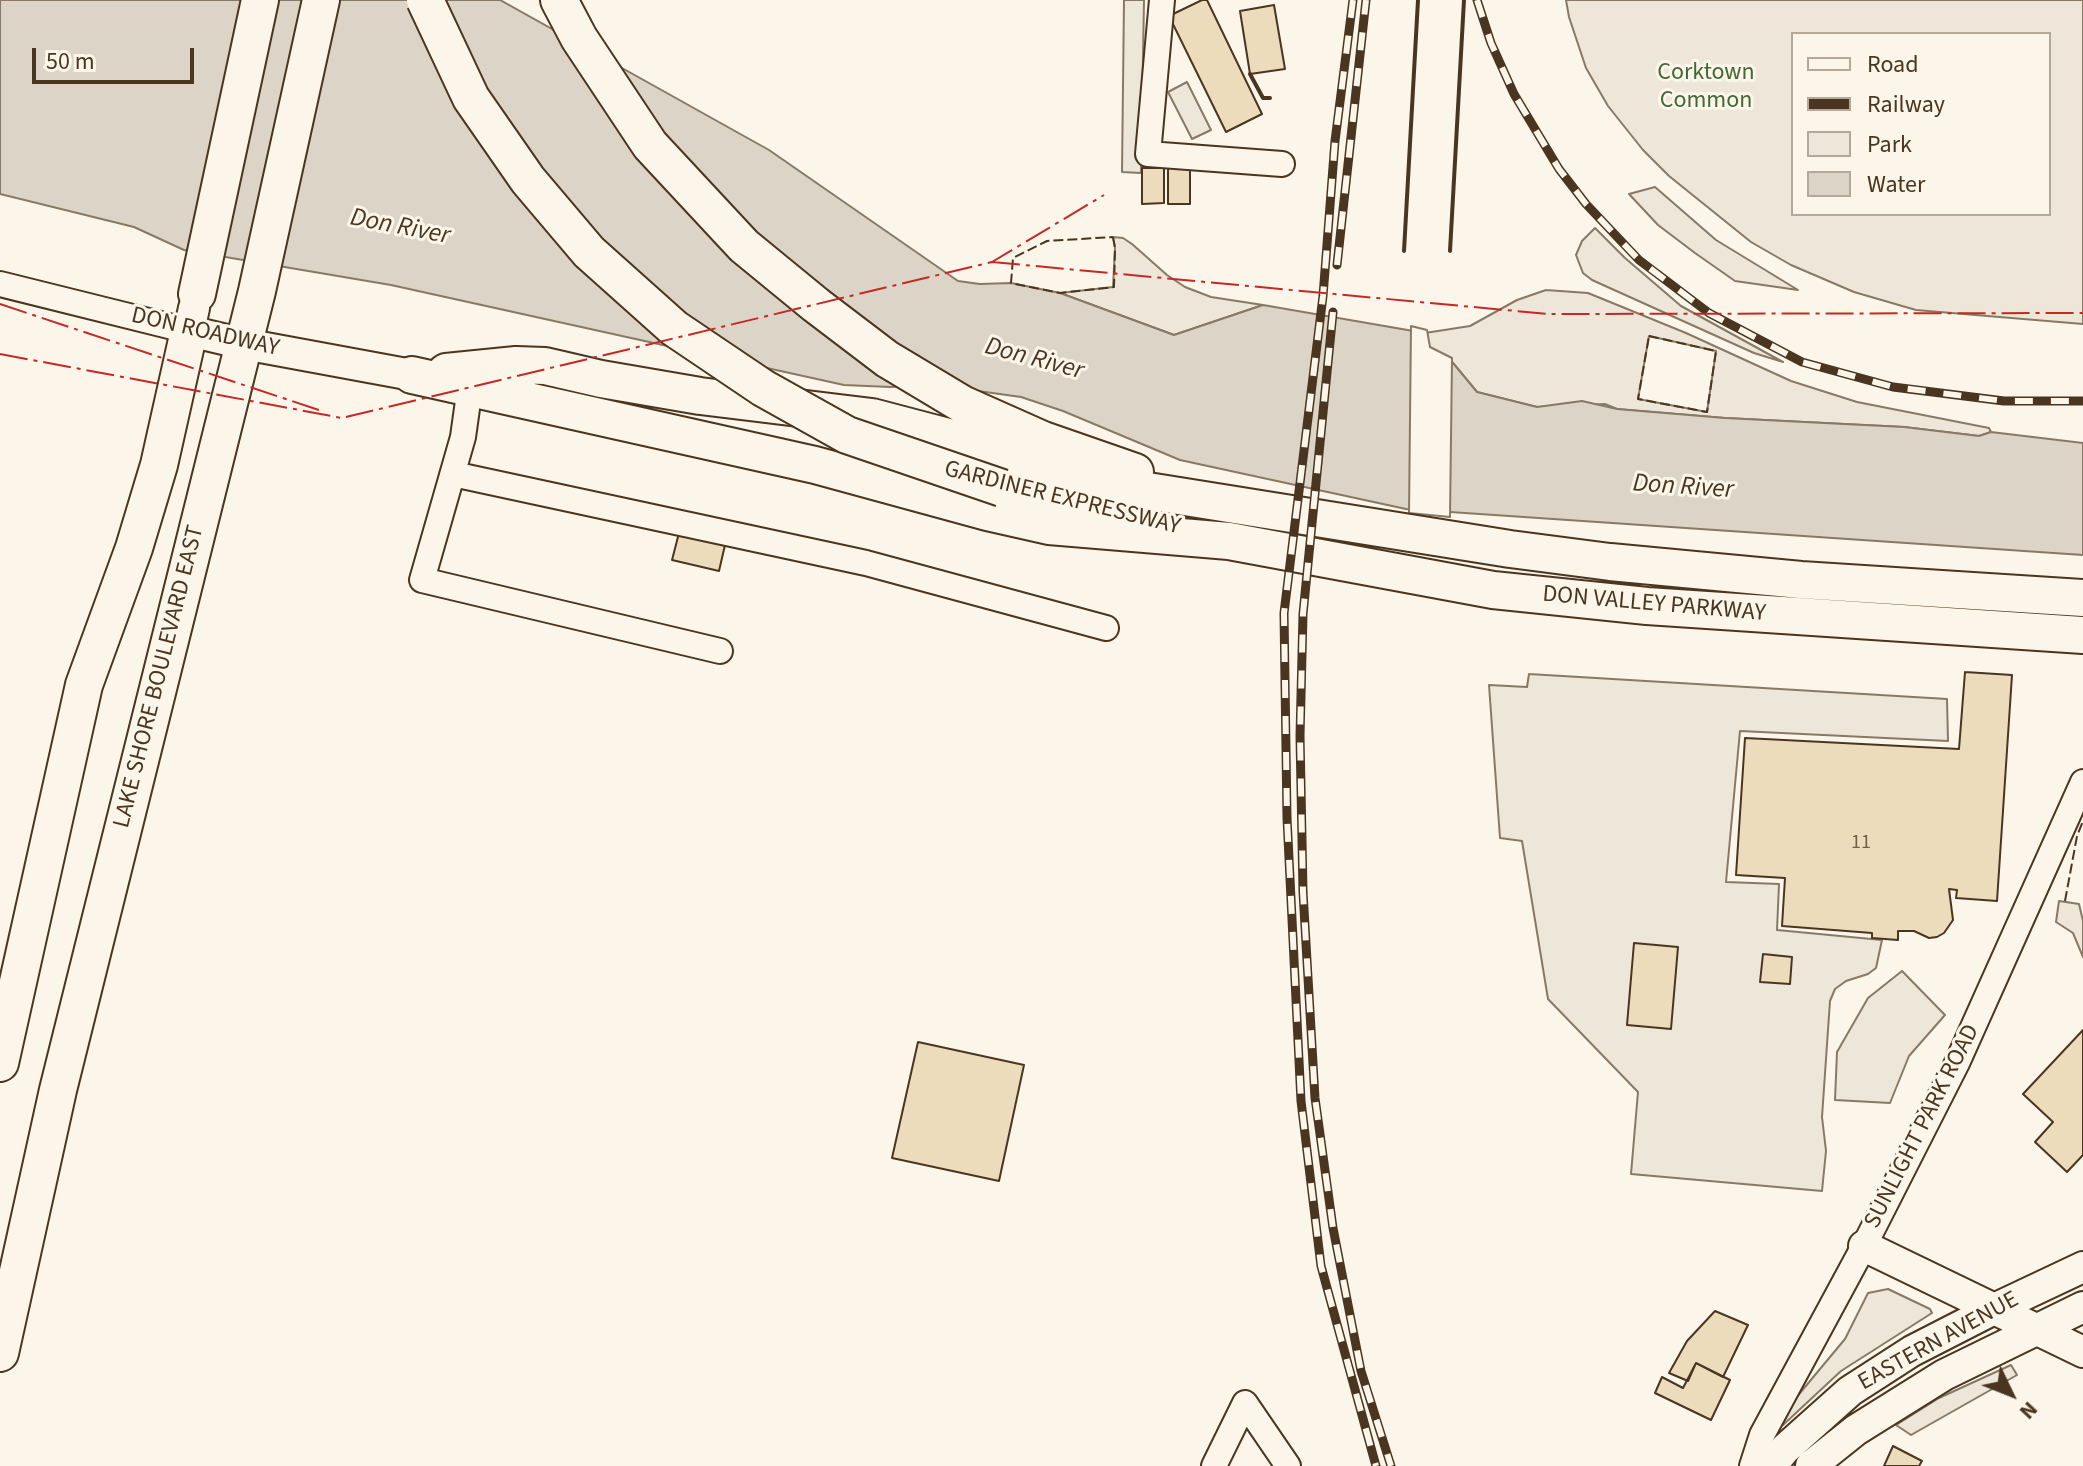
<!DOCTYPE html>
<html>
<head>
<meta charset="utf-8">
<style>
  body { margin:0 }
  #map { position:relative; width:2083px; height:1466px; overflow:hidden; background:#fbf6e9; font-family:"Source Sans 3",sans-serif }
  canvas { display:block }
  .legend { position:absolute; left:1791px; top:32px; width:260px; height:184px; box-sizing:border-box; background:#fbf6e9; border:2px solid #b4a999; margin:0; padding:10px 14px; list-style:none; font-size:24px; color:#4a3520 }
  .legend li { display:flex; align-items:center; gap:16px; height:40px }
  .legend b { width:40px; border:2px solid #b4a999 }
  .north { position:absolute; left:1971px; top:1354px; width:80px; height:80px; -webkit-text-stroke:6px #fbf6e9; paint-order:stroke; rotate:133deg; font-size:22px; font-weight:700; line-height:32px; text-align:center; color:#4a3520 }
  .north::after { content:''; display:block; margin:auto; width:28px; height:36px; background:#4a3520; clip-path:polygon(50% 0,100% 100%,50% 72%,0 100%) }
  .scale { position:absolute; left:32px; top:48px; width:162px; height:36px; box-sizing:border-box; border:4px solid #4a3520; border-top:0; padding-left:10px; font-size:24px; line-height:28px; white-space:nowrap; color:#4a3520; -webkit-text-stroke:6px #fbf6e9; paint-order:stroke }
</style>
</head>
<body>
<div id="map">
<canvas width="2083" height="1466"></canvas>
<ul class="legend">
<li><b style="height:10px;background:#fbf6e9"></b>Road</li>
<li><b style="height:10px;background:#4a3520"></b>Railway</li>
<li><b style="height:22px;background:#ede6d9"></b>Park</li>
<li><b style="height:22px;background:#dcd4c6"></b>Water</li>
</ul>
<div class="north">N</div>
<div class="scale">50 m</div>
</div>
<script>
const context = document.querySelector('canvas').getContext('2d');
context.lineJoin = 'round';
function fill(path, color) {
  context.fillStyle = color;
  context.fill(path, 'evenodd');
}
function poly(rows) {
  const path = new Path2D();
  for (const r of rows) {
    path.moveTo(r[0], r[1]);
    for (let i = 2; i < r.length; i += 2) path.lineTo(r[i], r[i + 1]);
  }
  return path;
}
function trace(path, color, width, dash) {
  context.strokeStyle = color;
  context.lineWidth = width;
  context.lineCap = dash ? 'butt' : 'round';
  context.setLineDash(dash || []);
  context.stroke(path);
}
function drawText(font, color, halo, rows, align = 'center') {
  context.font = font + ' "Source Sans 3",sans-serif';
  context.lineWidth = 6;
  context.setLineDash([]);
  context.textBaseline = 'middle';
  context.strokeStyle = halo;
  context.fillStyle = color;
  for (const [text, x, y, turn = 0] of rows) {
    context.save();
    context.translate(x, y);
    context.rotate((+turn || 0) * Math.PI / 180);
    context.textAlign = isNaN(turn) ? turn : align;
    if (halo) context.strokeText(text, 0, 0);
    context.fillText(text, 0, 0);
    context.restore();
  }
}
const green = poly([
  [1566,0,2083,0,2083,324,1916,310,1854,292,1791,265,1751,242,1669,176,1643,150,1608,106,1586,68,1569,17,1566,0],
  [1793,34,2049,34,2049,214,1793,214,1793,34],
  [1655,187,1716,240,1798,290,1735,281,1695,253,1658,225,1629,194,1655,187],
  [1595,228,1625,258,1681,306,1783,362,1754,353,1592,280,1583,273,1576,255,1582,241,1595,228],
  [1113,237,1123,238,1132,244,1167,275,1185,287,1211,297,1263,305,1174,335,1060,293,1113,287,1115,248,1113,237],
  [1546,290,1588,293,1686,333,1791,381,1857,402,1989,428,1991,432,1979,436,1904,427,1725,418,1617,409,1605,404,1537,407,1477,392,1453,363,1426,349,1425,333,1470,326,1517,300,1546,290],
  [1649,336,1716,351,1707,412,1638,399,1649,336],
  [2059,901,2079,904,2083,921,2083,957,2073,933,2056,922,2059,901],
  [1888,1289,1930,1309,1932,1313,1841,1371,1783,1425,1780,1424,1795,1399,1845,1339,1868,1293,1888,1289],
  [2011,1365,2017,1375,1911,1435,1896,1425,1939,1398,2011,1365]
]);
fill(green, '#ede6d9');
trace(green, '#887966', 2);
const parking = poly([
  [1124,0,1144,0,1141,173,1122,172,1124,0],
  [1187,82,1211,130,1192,139,1168,92,1187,82],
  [1529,674,1947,699,1948,741,1740,731,1726,882,1779,884,1777,930,1882,940,1876,968,1868,974,1846,981,1835,989,1830,1001,1822,1117,1826,1151,1822,1191,1631,1174,1638,1092,1548,999,1522,841,1500,838,1489,685,1527,687,1529,674],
  [1902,971,1945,1015,1909,1056,1890,1103,1835,1100,1837,1052,1868,998,1902,971]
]);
fill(parking, '#ede7d9');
trace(parking, '#887966', 2);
const water = poly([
  [0,0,500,0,769,150,958,281,980,284,1011,283,1060,293,1174,335,1263,305,1425,333,1426,349,1453,363,1477,392,1537,407,1582,401,1617,409,1725,418,1904,427,1979,436,1991,432,2083,443,2083,555,1406,509,1180,460,1063,411,1021,397,935,385,890,387,844,385,391,285,184,250,134,227,0,194,0,0]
]);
fill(water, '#dcd4c6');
trace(water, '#887966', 2);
const pier = poly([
  [1411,326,1427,330,1430,347,1452,358,1450,517,1409,513,1411,326]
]);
fill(pier, '#fbf6e9');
trace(pier, '#887966', 2);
const building = poly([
  [1202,0,1207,0,1262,114,1226,132,1169,16,1202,0],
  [1274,5,1285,69,1250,74,1240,11,1274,5],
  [1142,168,1164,168,1164,203,1142,204,1142,168],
  [1168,168,1190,168,1190,204,1168,204,1168,168],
  [679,533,725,545,719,571,672,560,679,533],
  [1965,672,2012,675,1997,901,1956,898,1957,890,1949,889,1953,920,1944,933,1937,937,1929,938,1914,931,1898,931,1898,940,1872,938,1872,933,1782,926,1785,878,1736,875,1745,738,1959,749,1965,672],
  [1634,943,1678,947,1671,1029,1627,1025,1634,943],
  [1763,954,1792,957,1790,984,1760,982,1763,954],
  [2083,1030,2083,1155,2067,1172,2035,1142,2053,1122,2023,1094,2083,1030],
  [918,1042,1024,1065,999,1181,892,1158,918,1042],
  [1715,1311,1748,1325,1723,1377,1696,1363,1688,1381,1669,1373,1687,1341,1715,1311],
  [1696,1363,1730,1380,1711,1420,1655,1393,1662,1377,1683,1388,1696,1363],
  [1893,1446,1922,1461,1919,1466,1884,1466,1893,1446]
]);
fill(building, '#ecdcbc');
trace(building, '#4a3520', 2);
const minor = poly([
  [1162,0,1148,154,1282,164],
  [0,284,189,331],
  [470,387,463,437,422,580,720,651],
  [453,474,866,563,1106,628],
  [1214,1466,1245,1403,1288,1466],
  [1752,1466,1762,1435,1864,1246,1957,1063,2083,782]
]);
const major = poly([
  [194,308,189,331,244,344,412,375],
  [1864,1246,2083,1352],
  [1771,1466,1785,1449,1850,1391,1912,1351,1994,1309,2083,1267],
  [1811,1466,1856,1430,1944,1375,2083,1307]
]);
const highway = poly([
  [559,0,579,38,650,145,744,246,816,305,887,359,962,404,1043,440,1135,472],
  [197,294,260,0],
  [446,372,516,365,545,366,601,379,700,396,872,417,948,437,1027,466,1079,480,1510,549,1610,562,1801,580,2083,598],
  [412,375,815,465,987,512,1049,526,1229,541,1493,590,1647,606,2083,635],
  [1002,488,1103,512],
  [0,1063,84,685,134,548,159,465,189,331],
  [0,1353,58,1090,257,291,321,0]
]);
trace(minor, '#4a3520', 28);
trace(major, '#4a3520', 34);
trace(highway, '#4a3520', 40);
trace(minor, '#fbf6e9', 24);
trace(major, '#fbf6e9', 30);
trace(highway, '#fbf6e9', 36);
const rail = poly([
  [1353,0,1335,141,1323,296,1284,613,1287,818,1301,1101,1321,1266,1376,1466],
  [1477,0,1491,43,1514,94,1559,169,1586,204,1639,260,1709,313,1802,362,1893,387,2004,401,2083,401],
  [1337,265,1366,0],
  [1333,312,1303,614,1300,736,1303,892,1315,1098,1333,1228,1361,1371,1391,1466]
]);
trace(rail, '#4a3520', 9);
trace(rail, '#fbf6e9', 6, [18]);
const highwayBridge = poly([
  [425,0,471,98,528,180,589,252,674,328,763,388,847,435,1002,488]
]);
trace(highwayBridge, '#4a3520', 40, []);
trace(highwayBridge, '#fbf6e9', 36);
trace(poly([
  [1113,237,1115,248,1114,287,1060,293,1011,283,1013,258,1047,241,1113,237],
  [1649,336,1716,351,1707,412,1638,399,1649,336],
  [2065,901,2077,836,2083,821]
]), '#4a3520', 2, [10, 4]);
trace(poly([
  [1250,74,1263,98,1270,98],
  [1404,251,1418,0],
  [1450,251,1464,0]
]), '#4a3520', 4);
trace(poly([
  [992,262,1548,314,2083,313],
  [0,304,319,410],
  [0,354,342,418,992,262,1104,195]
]), '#c62828', 2, [28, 6, 4, 6]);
drawText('20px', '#725f47', null, [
  ["11",1861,844]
]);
drawText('24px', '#436837', '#fbf6e9', [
  ["Corktown",1706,74],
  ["Common",1706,102]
]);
drawText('24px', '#4a3520', '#fbf6e9', [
  ["DON ROADWAY",205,333,13],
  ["GARDINER EXPRESSWAY",1062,499,14],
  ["DON VALLEY PARKWAY",1654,605,5],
  ["LAKE SHORE BOULEVARD EAST",160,677,-76],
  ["SUNLIGHT PARK ROAD",1923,1127,-63],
  ["EASTERN AVENUE",1939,1342,-29]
]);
drawText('italic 26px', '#4a3520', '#fbf6e9', [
  ["Don River",400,228,11],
  ["Don River",1034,360,15],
  ["Don River",1683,488,4]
]);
</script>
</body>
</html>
